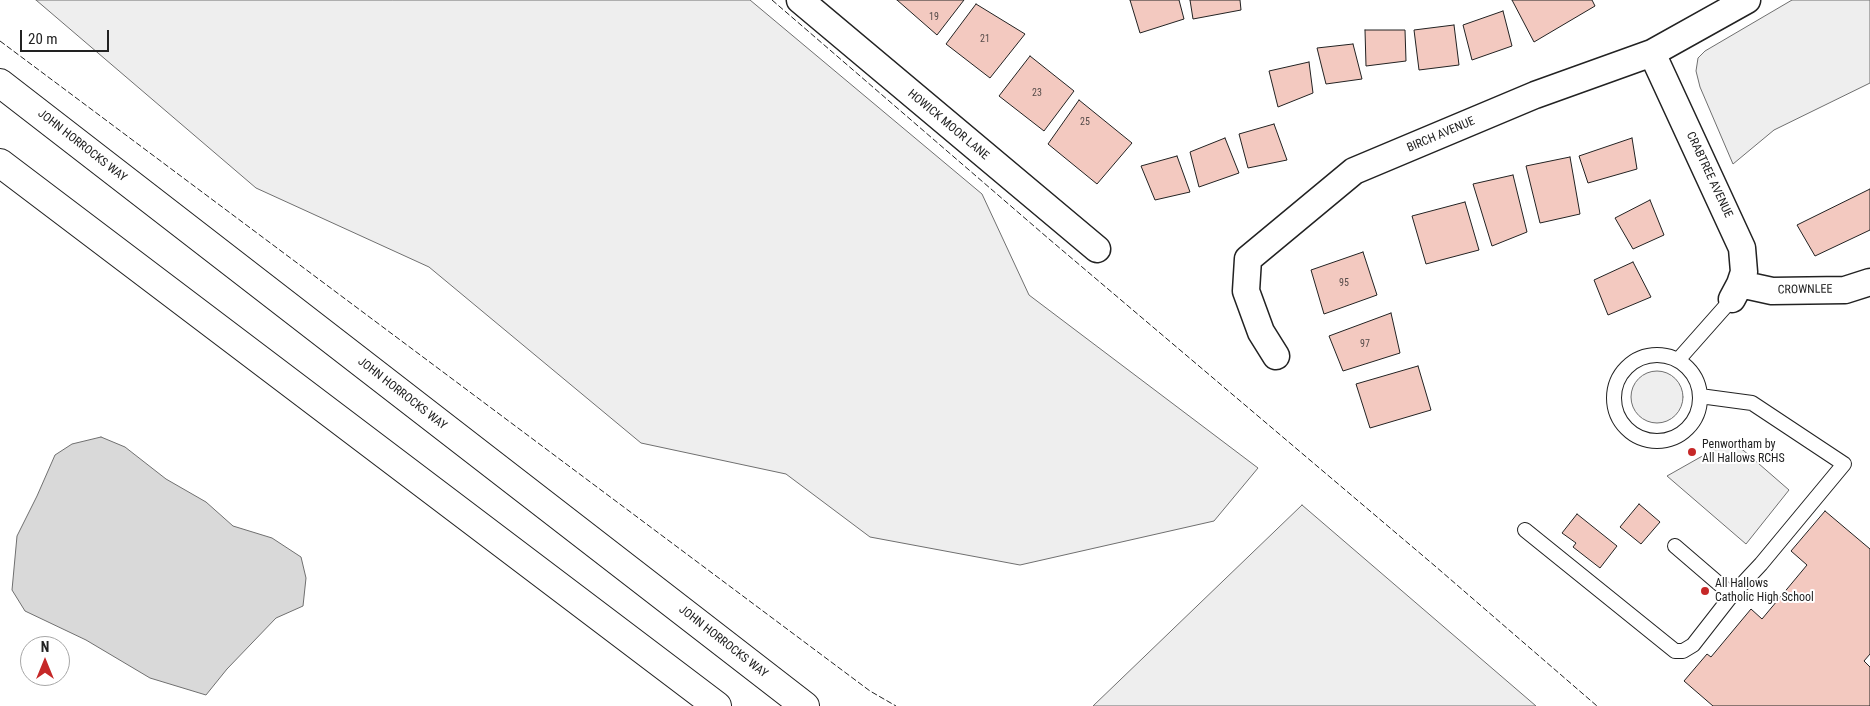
<!DOCTYPE html>
<html>
<head>
<meta charset="utf-8">
<style>
  body { margin:0 }
  #map { position:relative; width:1870px; height:706px; overflow:hidden; background:#fff; font-family:"Roboto Condensed",sans-serif }
  canvas { display:block }
  .north { position:absolute; left:20px; top:636px; width:50px; height:50px; box-sizing:border-box; background:#fff; border:1px solid #a7a7a7; border-radius:50%; rotate:0deg; font-size:14px; font-weight:700; line-height:20px; text-align:center; color:#222 }
  .north::after { content:''; display:block; margin:auto; width:18px; height:22px; background:#c62828; clip-path:polygon(50% 0,100% 100%,50% 72%,0 100%) }
  .scale { position:absolute; left:20px; top:30px; width:89px; height:22px; box-sizing:border-box; border:2px solid #222; border-top:0; padding-left:6px; font-size:15px; line-height:18px; white-space:nowrap; color:#222; -webkit-text-stroke:4px #fff; paint-order:stroke }
</style>
</head>
<body>
<div id="map">
<canvas width="1870" height="706"></canvas>
<div class="north">N</div>
<div class="scale">20 m</div>
</div>
<script>
const context = document.querySelector('canvas').getContext('2d');
context.lineJoin = 'round';
function fill(path, color) {
  context.fillStyle = color;
  context.fill(path, 'evenodd');
}
function poly(rows) {
  const path = new Path2D();
  for (const r of rows) {
    if (r.length === 3) {
      path.moveTo(r[0] + r[2], r[1]);
      path.arc(r[0], r[1], r[2], 0, 2 * Math.PI);
      continue;
    }
    path.moveTo(r[0], r[1]);
    for (let i = 2; i < r.length; i += 2) path.lineTo(r[i], r[i + 1]);
  }
  return path;
}
function trace(path, color, width, dash) {
  context.strokeStyle = color;
  context.lineWidth = width;
  context.lineCap = dash ? 'butt' : 'round';
  context.setLineDash(dash || []);
  context.stroke(path);
}
function drawText(font, color, halo, rows, align = 'center') {
  context.font = font + ' "Roboto Condensed",sans-serif';
  context.lineWidth = 4;
  context.setLineDash([]);
  context.textBaseline = 'middle';
  context.strokeStyle = halo;
  context.fillStyle = color;
  for (const [text, x, y, turn = 0] of rows) {
    context.save();
    context.translate(x, y);
    context.rotate((+turn || 0) * Math.PI / 180);
    context.textAlign = isNaN(turn) ? turn : align;
    if (halo) context.strokeText(text, 0, 0);
    context.fillText(text, 0, 0);
    context.restore();
  }
}
const green = poly([
  [36,0,750,0,982,194,1029,295,1258,468,1214,521,1020,565,870,537,786,474,641,443,429,267,256,188,36,0],
  [1792,0,1870,0,1870,83,1774,130,1733,164,1700,87,1696,71,1698,58,1705,51,1792,0],
  [1657,397,26],
  [1736,447,1743,450,1789,490,1746,544,1667,476,1713,450,1736,447],
  [1302,505,1536,706,1093,706,1302,505]
]);
fill(green, '#eee');
trace(green, '#6f6f6f', 1);
const water = poly([
  [101,437,125,447,166,479,206,502,233,526,272,538,301,557,306,578,303,606,276,618,227,669,206,695,150,678,86,640,25,611,12,590,17,536,37,496,55,455,72,444,101,437]
]);
fill(water, '#d9d9d9');
trace(water, '#6f6f6f', 1);
const building = poly([
  [897,0,964,0,937,35,897,0],
  [1130,0,1179,0,1184,19,1140,33,1130,0],
  [1190,0,1240,0,1241,10,1193,19,1190,0],
  [1512,0,1592,0,1595,6,1534,42,1512,0],
  [976,4,1025,34,990,78,946,44,976,4],
  [1503,11,1512,46,1472,60,1463,25,1503,11],
  [1454,25,1459,65,1419,70,1414,30,1454,25],
  [1365,30,1405,30,1406,61,1366,66,1365,30],
  [1353,44,1362,79,1326,84,1317,48,1353,44],
  [1030,56,1074,91,1044,131,999,96,1030,56],
  [1309,62,1313,93,1278,107,1269,71,1309,62],
  [1079,100,1132,143,1097,184,1048,144,1079,100],
  [1274,124,1287,160,1248,168,1239,134,1274,124],
  [1225,138,1239,173,1199,187,1190,152,1225,138],
  [1632,138,1637,169,1588,183,1579,156,1632,138],
  [1177,156,1190,192,1155,200,1141,166,1177,156],
  [1570,157,1580,214,1540,223,1526,166,1570,157],
  [1513,175,1527,232,1492,246,1473,184,1513,175],
  [1870,189,1870,230,1815,256,1797,225,1870,189],
  [1650,200,1664,235,1633,249,1615,218,1650,200],
  [1465,202,1479,250,1426,264,1412,216,1465,202],
  [1363,252,1377,295,1324,314,1311,270,1363,252],
  [1633,262,1651,297,1608,315,1594,280,1633,262],
  [1391,313,1400,353,1343,371,1329,336,1391,313],
  [1418,366,1431,410,1370,428,1356,384,1418,366],
  [1639,504,1660,522,1641,544,1620,527,1639,504],
  [1825,511,1870,549,1870,654,1864,661,1870,667,1870,706,1713,706,1684,681,1707,654,1711,657,1751,609,1762,619,1807,565,1791,551,1825,511],
  [1577,514,1617,546,1600,568,1573,547,1576,543,1562,533,1577,514]
]);
fill(building, '#f3c9c0');
trace(building, '#222', 1);
const lane = poly([
  [1657,398,43],
  [1678,360,1732,299],
  [1525,530,1675,651,1683,651,1693,645,1732,595,1761,564,1844,464,1752,403,1700,396],
  [1675,546,1732,595]
]);
const street = poly([
  [800,0,1097,249],
  [1652,53,1742,248,1744,272,1740,284,1732,299],
  [1740,284,1772,291,1845,290,1870,282],
  [1276,356,1261,332,1246,291,1248,259,1354,171,1535,95,1652,53,1747,0]
]);
const highway = poly([
  [0,83,805,706],
  [0,163,717,706]
]);
trace(lane, '#222', 16);
trace(street, '#222', 29);
trace(highway, '#222', 30);
trace(lane, '#fff', 14);
trace(street, '#fff', 26);
trace(highway, '#fff', 28);
trace(poly([
  [772,0,1049,239,1435,566,1597,706],
  [0,41,870,691,896,706]
]), '#222', 1, [6, 2.5]);
for (const [x, y, r, color] of [
  [1692,452,5,"#c62828"],
  [1705,591,5,"#c62828"]
]) {
  const dot = new Path2D();
  dot.arc(x, y, r, 0, 2 * Math.PI);
  context.fillStyle = color;
  context.fill(dot);
  trace(dot, '#fff', 2);
}
drawText('10px', '#564c4a', null, [
  ["19",934,17],
  ["21",985,39],
  ["23",1037,93],
  ["25",1085,122],
  ["95",1344,283],
  ["97",1365,344]
]);
drawText('12px', '#222', '#fff', [
  ["HOWICK MOOR LANE",948,125,40],
  ["BIRCH AVENUE",1441,135,-23],
  ["JOHN HORROCKS WAY",82,146,38],
  ["CRABTREE AVENUE",1709,175,65],
  ["CROWNLEE",1805,290,-1],
  ["JOHN HORROCKS WAY",402,394,38],
  ["JOHN HORROCKS WAY",723,642,38]
]);
drawText('12px', '#222', '#fff', [
  ["Penwortham by",1702,445],
  ["All Hallows RCHS",1702,459],
  ["All Hallows",1715,584],
  ["Catholic High School",1715,598]
], 'left');
</script>
</body>
</html>
